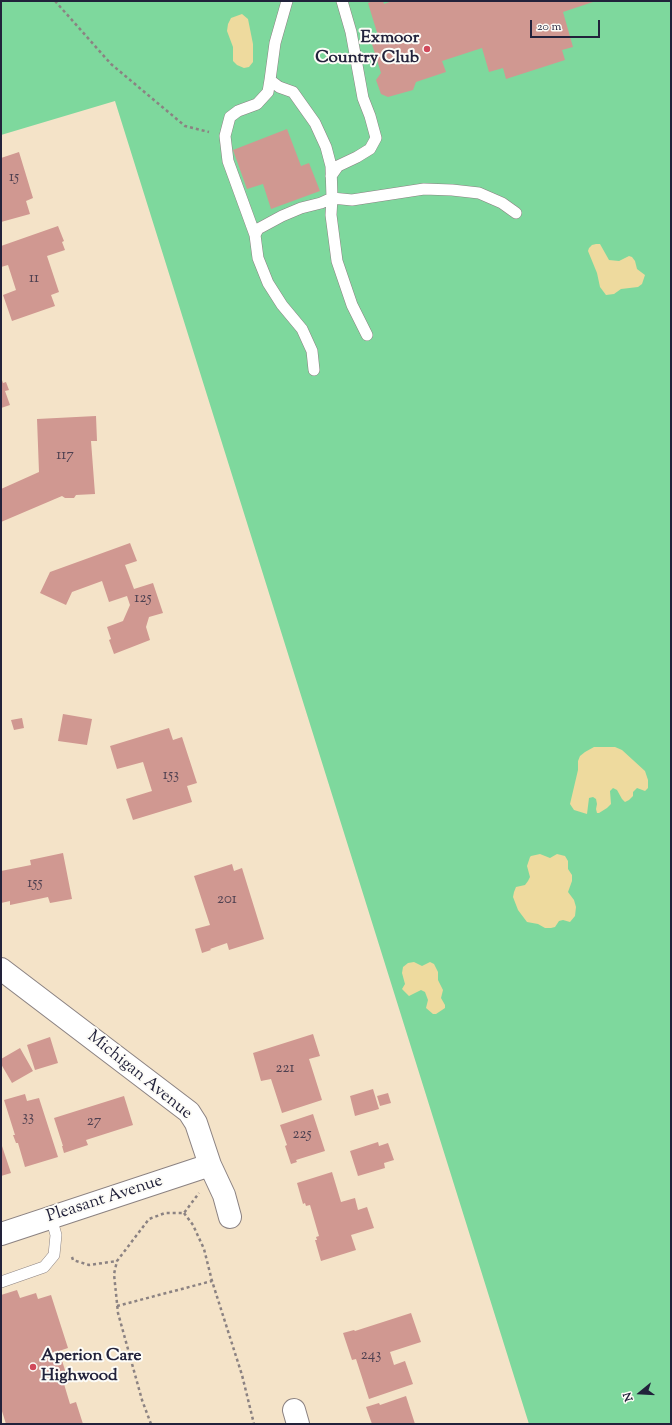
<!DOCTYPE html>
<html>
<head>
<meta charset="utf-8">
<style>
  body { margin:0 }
  #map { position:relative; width:672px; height:1425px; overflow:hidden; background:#f4e3c8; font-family:"Sorts Mill Goudy",serif }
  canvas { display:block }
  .frame { position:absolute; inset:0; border:2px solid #22223b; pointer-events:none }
  .north { position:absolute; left:620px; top:1373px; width:40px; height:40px; -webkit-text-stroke:3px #fdfcf7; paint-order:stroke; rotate:252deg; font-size:11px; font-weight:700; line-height:16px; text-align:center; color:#22223b }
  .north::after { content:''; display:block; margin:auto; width:14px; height:18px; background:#22223b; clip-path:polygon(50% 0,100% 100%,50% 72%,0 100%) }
  .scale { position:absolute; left:530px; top:20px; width:70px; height:18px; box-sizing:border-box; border:2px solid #22223b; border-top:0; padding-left:5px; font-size:12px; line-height:14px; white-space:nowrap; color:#22223b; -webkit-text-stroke:3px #fdfcf7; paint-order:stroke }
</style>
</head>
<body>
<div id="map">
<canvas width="672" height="1425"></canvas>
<div class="frame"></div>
<div class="north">N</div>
<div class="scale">20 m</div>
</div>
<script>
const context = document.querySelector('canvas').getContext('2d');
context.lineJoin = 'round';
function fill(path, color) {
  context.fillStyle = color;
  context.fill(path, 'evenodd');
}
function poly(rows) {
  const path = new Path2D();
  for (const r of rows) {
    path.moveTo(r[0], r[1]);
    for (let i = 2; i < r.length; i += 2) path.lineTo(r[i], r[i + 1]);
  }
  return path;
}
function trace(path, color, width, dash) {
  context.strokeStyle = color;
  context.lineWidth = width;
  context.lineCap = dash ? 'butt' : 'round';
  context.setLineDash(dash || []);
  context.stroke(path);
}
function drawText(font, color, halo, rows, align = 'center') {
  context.font = font + ' "Sorts Mill Goudy",serif';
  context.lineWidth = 4;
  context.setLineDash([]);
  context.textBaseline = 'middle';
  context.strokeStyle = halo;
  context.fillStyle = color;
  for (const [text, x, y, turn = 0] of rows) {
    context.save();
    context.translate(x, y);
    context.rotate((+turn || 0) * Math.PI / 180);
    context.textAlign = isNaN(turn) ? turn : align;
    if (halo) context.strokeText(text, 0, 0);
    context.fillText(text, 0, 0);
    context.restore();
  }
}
fill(poly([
  [1,1,671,1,671,1424,529,1424,115,101,1,135]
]), '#7ed89d');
fill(poly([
  [242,14,248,19,253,44,253,62,249,67,244,68,237,65,233,61,233,47,227,31,228,24,231,18],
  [596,244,600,244,609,260,619,261,629,256,632,257,635,261,637,269,645,275,642,284,638,287,621,289,614,294,606,295,600,287,597,273,588,251,589,248,592,245],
  [594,747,615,747,622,750,645,771,648,780,648,788,645,791,637,788,633,792,633,796,629,800,625,802,622,799,617,790,613,788,610,791,611,804,607,808,599,813,597,813,596,809,597,804,596,799,593,797,589,798,587,814,574,810,570,804,578,770,578,761,580,756,585,752],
  [540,854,550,858,557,854,565,856,568,861,568,869,572,875,572,881,568,892,574,900,576,907,575,916,570,922,563,920,559,921,555,927,551,928,545,928,538,924,527,922,518,910,513,897,514,892,516,887,525,885,528,881,530,877,527,866,530,857,531,856],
  [414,962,422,966,430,962,434,964,438,972,438,980,443,990,441,998,445,1005,445,1008,436,1014,433,1014,426,1008,428,1000,425,992,421,990,409,996,402,989,405,984,402,973,403,967,408,963]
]), '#eeda9e');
fill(poly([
  [373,1,383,1,384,4,392,1,596,1,563,12,573,47,562,50,565,60,506,79,503,68,489,72,482,48,442,61,446,72,416,82,413,90,388,97,381,94,376,80,381,73,371,41,379,39,368,3],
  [287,129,301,166,309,163,320,191,271,209,263,184,247,189,233,150],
  [19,152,33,198,26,201,30,214,1,222,1,158],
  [58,226,64,241,62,242,65,250,47,256,59,292,51,295,55,306,12,321,3,295,16,290,8,265,1,267,1,246],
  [1,377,3,383,6,382,9,390,5,391,10,405,1,408],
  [96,416,97,441,91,441,95,494,76,495,74,498,65,498,62,496,1,522,1,489,39,472,37,419],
  [130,543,137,561,125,565,134,589,153,583,163,613,149,617,146,627,150,640,114,654,109,640,111,639,107,627,123,621,130,605,127,596,109,602,102,581,72,592,66,605,40,593,50,572],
  [63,714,92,719,87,745,58,741],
  [22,718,24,728,14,730,11,720],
  [169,728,173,740,182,737,197,783,187,786,192,802,133,820,126,799,152,791,143,762,117,769,110,746],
  [63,853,72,899,50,903,48,897,10,905,10,901,1,903,1,871,31,865,30,860],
  [232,864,234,871,242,868,264,939,229,950,227,943,210,949,211,950,202,953,195,929,210,925,194,876],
  [313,1034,320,1056,309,1059,322,1100,282,1113,271,1079,261,1081,253,1053],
  [50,1037,58,1063,35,1070,27,1045],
  [20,1048,33,1071,12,1083,1,1064,1,1059],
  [373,1089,379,1109,355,1116,350,1096],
  [388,1093,391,1103,380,1106,377,1096],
  [25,1094,27,1101,39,1098,58,1157,25,1167,18,1143,16,1143,13,1135,15,1135,4,1100],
  [124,1096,133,1125,86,1140,88,1145,64,1153,62,1146,63,1146,54,1118],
  [313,1114,325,1151,296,1160,297,1162,291,1164,285,1146,287,1145,280,1125],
  [378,1142,379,1146,388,1143,394,1160,384,1163,385,1168,358,1176,350,1151],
  [1,1143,11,1173,1,1176],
  [332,1172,341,1202,355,1198,358,1210,367,1207,374,1228,351,1235,356,1250,321,1261,315,1240,317,1240,316,1237,319,1236,310,1205,306,1206,305,1203,303,1204,297,1183],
  [17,1290,20,1298,36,1293,38,1299,51,1295,68,1348,59,1351,69,1383,64,1384,70,1404,76,1402,83,1424,6,1424,1,1408,1,1295],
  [411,1313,421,1342,390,1352,394,1365,405,1361,413,1384,369,1399,356,1359,352,1360,343,1333,354,1330,355,1331],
  [406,1396,415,1424,380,1424,379,1423,372,1424,366,1407,379,1403,380,1405]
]), '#d09891');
const service = poly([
  [287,1,275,43,270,80,279,87,293,92,315,123,326,147,331,166,332,198,352,200,424,189,452,190,479,193,502,203,516,213],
  [331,176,338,166,357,157,370,149,376,138,370,116,363,98,351,32,342,1],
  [255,235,228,161,225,136,230,117,238,111,257,104,268,92,270,80],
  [314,370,312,351,302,329,282,305,268,283,258,258,255,235,258,229,282,216,301,208,321,203,332,198,331,215,337,261,352,305,367,335],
  [1,1282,44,1267,54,1255,56,1235,51,1217]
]);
const minor = poly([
  [1,969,189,1112,196,1123,210,1165,224,1195,230,1217],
  [1,1234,210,1165],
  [294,1410,298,1424]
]);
trace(service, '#8b8282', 12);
trace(minor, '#8b8282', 24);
trace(poly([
  [55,1,111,64,185,126,209,132],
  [184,1213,193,1225,204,1249,212,1281,242,1375,254,1424],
  [72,1257,73,1260,89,1265,117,1261],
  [117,1306,212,1281],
  [151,1424,142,1400,118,1313,114,1274,117,1261,149,1219,165,1213,184,1213,199,1193]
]), '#8b8282', 2.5, [3, 3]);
trace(service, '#fff', 11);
trace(minor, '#fff', 22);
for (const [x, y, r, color] of [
  [427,49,4,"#d1495b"],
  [33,1367,4,"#d1495b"]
]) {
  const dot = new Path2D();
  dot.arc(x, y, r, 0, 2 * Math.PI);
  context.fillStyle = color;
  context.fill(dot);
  trace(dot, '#fdfcf7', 1.5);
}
drawText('15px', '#4e4050', null, [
  ["15",14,178],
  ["11",34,279],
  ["117",65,456],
  ["125",143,599],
  ["153",171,776],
  ["155",35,884],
  ["201",227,900],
  ["221",285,1069],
  ["33",28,1118],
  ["27",94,1122],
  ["225",302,1135],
  ["243",371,1356]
]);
drawText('bold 17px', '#22223b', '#fdfcf7', [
  ["Exmoor",419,39],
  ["Country Club",419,59],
  ["Aperion Care",41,1357,"left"],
  ["Highwood",41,1377,"left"]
], 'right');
drawText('17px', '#22223b', '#fdfcf7', [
  ["Michigan Avenue",139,1076,39],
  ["Pleasant Avenue",105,1200,-18]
]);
</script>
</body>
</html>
